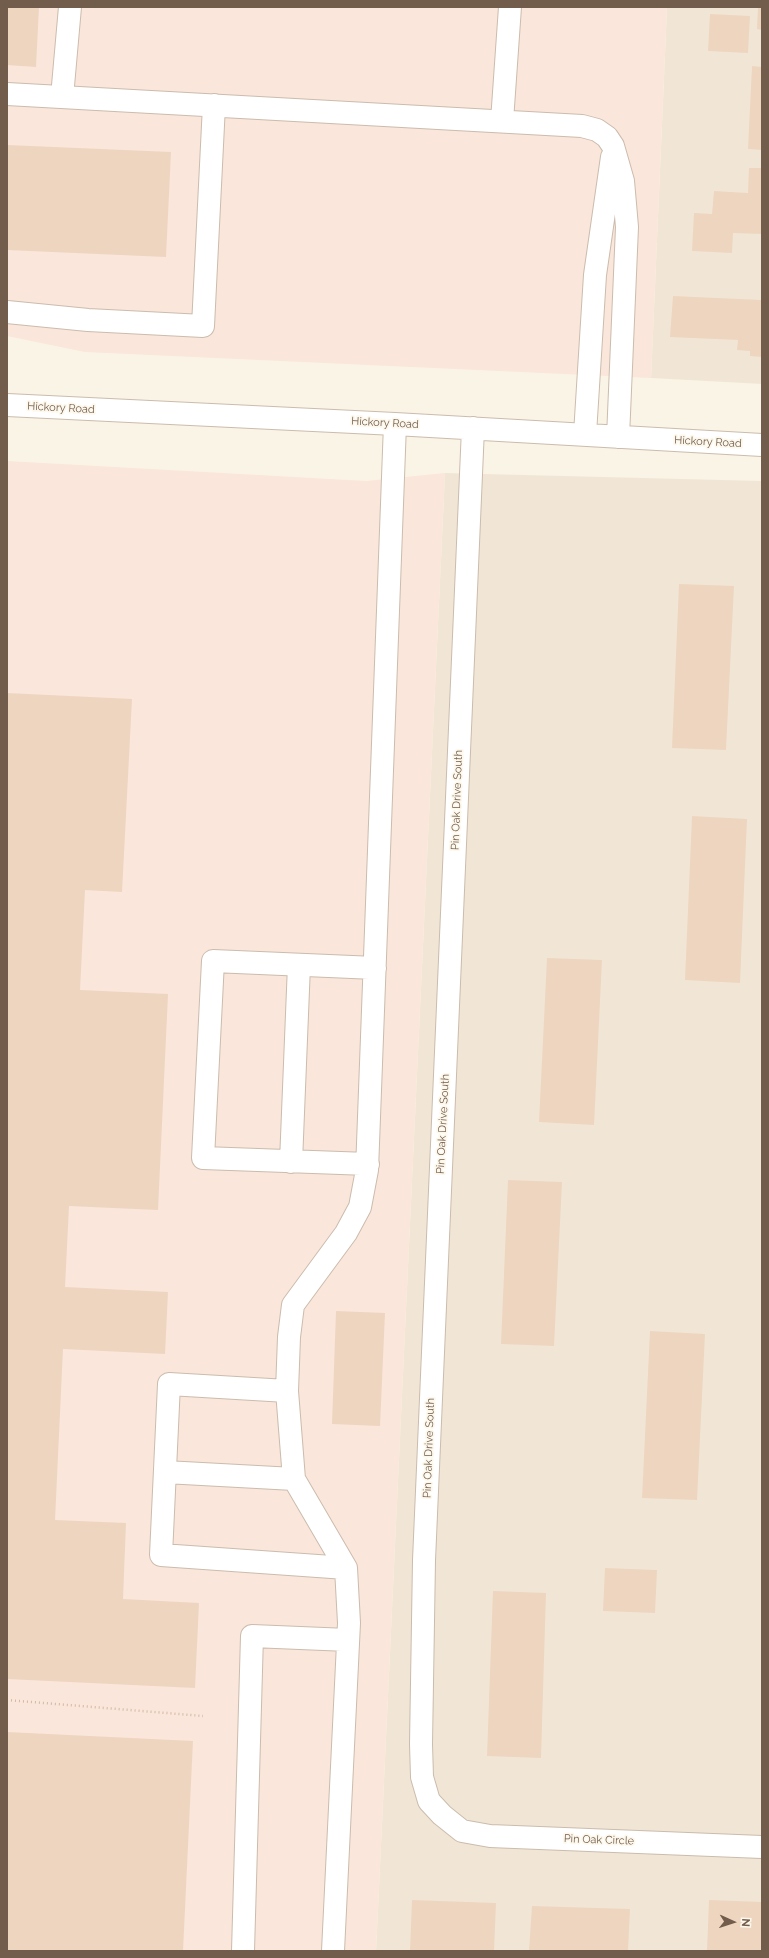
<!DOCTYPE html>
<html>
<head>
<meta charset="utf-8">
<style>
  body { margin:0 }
  #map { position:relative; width:769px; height:1958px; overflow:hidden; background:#faf4e6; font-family:Raleway,sans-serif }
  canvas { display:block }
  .frame { position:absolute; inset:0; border:8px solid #725d4d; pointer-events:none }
  .north { position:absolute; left:713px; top:1902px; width:40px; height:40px; -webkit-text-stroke:3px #fdf8ec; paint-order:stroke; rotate:93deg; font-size:11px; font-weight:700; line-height:16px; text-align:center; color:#725d4d }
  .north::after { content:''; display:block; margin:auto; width:14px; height:18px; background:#725d4d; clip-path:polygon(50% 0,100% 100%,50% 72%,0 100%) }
</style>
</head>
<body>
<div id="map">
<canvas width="769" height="1958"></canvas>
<div class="frame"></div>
<div class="north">N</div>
</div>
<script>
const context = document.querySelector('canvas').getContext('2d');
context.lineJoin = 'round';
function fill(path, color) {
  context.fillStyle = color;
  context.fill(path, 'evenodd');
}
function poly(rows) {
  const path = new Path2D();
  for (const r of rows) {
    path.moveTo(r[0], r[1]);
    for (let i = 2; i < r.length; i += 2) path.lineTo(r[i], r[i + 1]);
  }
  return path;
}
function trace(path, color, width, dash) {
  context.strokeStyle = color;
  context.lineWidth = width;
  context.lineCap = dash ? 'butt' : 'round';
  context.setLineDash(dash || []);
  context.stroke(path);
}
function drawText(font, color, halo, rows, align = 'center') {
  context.font = font + ' Raleway,sans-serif';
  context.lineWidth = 3.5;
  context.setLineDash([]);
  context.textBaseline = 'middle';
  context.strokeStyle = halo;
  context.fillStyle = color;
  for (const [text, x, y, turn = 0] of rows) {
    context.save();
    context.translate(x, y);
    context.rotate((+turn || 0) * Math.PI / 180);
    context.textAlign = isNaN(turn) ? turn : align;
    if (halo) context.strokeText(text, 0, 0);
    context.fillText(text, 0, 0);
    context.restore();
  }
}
fill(poly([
  [667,7,762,7,762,384,651,378],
  [445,473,762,481,762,1951,376,1951]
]), '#f1e6d5');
fill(poly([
  [7,7,667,7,651,378,85,352,7,336],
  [7,461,366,481,445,473,376,1951,7,1951]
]), '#fae6db');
fill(poly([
  [7,7,39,7,36,67,7,65],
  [758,7,762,7,762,30,757,29],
  [710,14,750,16,748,53,708,51],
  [752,66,762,67,762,150,748,149],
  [7,145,171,152,166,257,7,250],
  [749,168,762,168,762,234,733,233,732,253,692,251,694,213,712,214,714,191,748,193],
  [673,296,762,300,762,357,750,356,750,351,737,350,738,340,670,337],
  [679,584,734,586,726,750,672,748],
  [7,693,132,699,122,892,85,890,80,990,168,994,158,1210,69,1206,65,1287,168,1292,165,1354,63,1349,55,1520,126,1523,123,1599,199,1603,195,1688,7,1679],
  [692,816,747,819,740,983,685,980],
  [547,958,602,960,594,1125,539,1122],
  [508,1180,562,1182,554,1346,501,1344],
  [336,1311,385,1313,380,1426,332,1424],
  [650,1331,705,1334,697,1500,642,1498],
  [605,1568,657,1570,655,1613,603,1611],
  [493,1591,546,1593,541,1758,487,1756],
  [7,1732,193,1741,183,1951,7,1951],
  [412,1900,496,1903,494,1951,410,1951],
  [709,1900,762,1902,762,1951,707,1951],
  [532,1906,630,1909,628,1951,529,1951]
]), '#eed5c0');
const minor = poly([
  [7,94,582,126,597,130,607,137,613,146,623,181,627,227,618,437],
  [62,97,70,7],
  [502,121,510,7],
  [7,312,88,320,203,326,214,105],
  [7,405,395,424,762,445],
  [473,428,424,1560,421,1744,422,1777,429,1801,442,1815,462,1831,490,1836,762,1847],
  [585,434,595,275,612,157],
  [291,1162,299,965],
  [368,1164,203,1158,213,961,375,968],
  [287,1391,169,1384,161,1555,346,1568],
  [165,1472,294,1479],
  [243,1951,252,1636,348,1640],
  [333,1951,349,1623,346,1568,294,1479,287,1391,289,1337,293,1305,346,1233,360,1207,367,1170,395,424]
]);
trace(minor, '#cbbcad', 24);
trace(poly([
  [7,1700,203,1716]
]), '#d2b9a3', 2.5, [1, 3]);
trace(minor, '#fff', 22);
drawText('11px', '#725d4d', '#fdf8ec', [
  ["Hickory Road",61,408,3],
  ["Hickory Road",385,423,3],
  ["Hickory Road",708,442,3],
  ["Pin Oak Drive South",457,800,-88],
  ["Pin Oak Drive South",443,1124,-87],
  ["Pin Oak Drive South",429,1448,-88],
  ["Pin Oak Circle",599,1840,2]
]);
</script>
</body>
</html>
